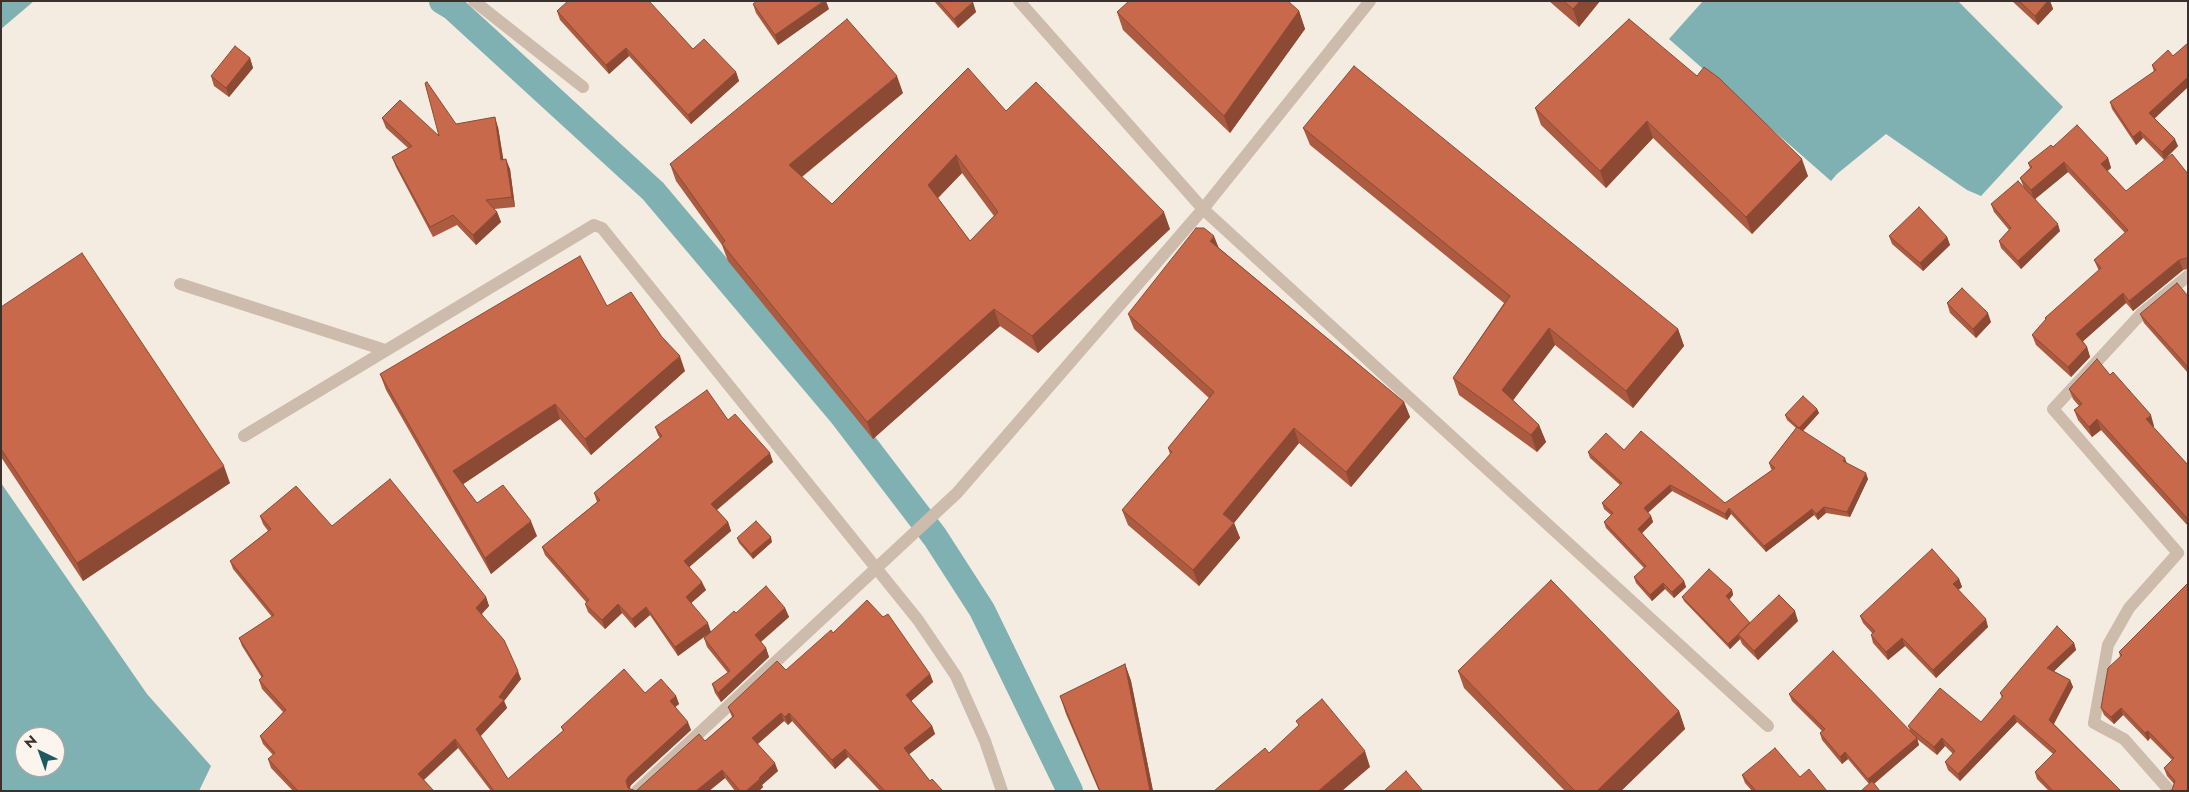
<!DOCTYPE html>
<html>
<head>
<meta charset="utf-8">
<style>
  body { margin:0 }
  #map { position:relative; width:2189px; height:792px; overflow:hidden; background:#f4ebe1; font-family:Jost,sans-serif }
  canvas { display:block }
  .frame { position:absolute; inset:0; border:2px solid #3b302b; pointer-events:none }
  .north { position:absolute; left:15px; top:727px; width:50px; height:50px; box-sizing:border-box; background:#fbf5ee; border:1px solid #aea6a0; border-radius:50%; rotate:318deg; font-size:14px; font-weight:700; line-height:20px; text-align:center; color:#3b302b }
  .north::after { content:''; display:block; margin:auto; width:18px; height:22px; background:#1f5a5e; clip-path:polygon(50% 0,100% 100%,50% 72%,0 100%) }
</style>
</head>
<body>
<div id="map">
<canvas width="2189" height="792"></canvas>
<div class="frame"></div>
<div class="north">N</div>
</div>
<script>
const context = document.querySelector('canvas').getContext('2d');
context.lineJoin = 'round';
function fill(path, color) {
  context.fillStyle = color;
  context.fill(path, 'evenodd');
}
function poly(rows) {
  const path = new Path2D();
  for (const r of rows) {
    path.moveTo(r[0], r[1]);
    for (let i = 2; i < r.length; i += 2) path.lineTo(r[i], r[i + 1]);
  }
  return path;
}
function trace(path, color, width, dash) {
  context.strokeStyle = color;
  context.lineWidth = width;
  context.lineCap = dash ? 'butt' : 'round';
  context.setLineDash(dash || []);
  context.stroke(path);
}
fill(poly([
  [1,1,34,1,1,29],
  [1703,1,1958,1,2063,107,1981,196,1967,190,1886,134,1837,174,1831,181,1669,39],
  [1,483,147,694,211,766,199,791,1,791],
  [25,737,55,737,55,767,25,767]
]), '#7fb0b2');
trace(poly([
  [442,1,452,7,653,191,842,415,935,537,982,610,1070,791]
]), '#7fb0b2', 26);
trace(poly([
  [474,1,583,87],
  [1019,1,1203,209,1768,726],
  [180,284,385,350],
  [244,436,594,225,602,228,918,620,956,676,985,741,1002,791],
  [637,791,957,493,1203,209,1370,1],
  [2170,791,2124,739,2094,723,2108,645,2129,608,2178,553,2053,409,2141,314,2188,276]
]), '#cdbbac', 12);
fill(poly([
  [934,1,972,1,976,12,958,28],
  [1549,1,1600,1,1579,27],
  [2012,1,2050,1,2053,9,2038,25],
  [753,4,829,9,778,45,756,13],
  [557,11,693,49,736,72,739,81,691,124,629,56,609,74,560,20],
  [1299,11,1305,29,1230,133,1123,30,1117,12],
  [1629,19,1808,176,1752,234,1653,138,1606,188,1541,125,1535,108],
  [2188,43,2188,87,2154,118,2178,146,2164,160,2143,138,2136,145,2112,109,2110,102,2154,72,2152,65,2173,56],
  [250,58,253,68,229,97,214,86,211,76],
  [903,93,802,177,832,204,1006,111,1170,229,1038,353,1000,326,873,439,728,261,722,245,676,181,670,164],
  [962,173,994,216,970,241,938,198],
  [382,118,439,136,456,124,498,127,503,159,510,169,515,207,494,209,497,212,501,222,476,245,457,225,433,237,396,167,392,157,408,148,386,128],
  [1303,128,1678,329,1684,346,1633,408,1555,345,1513,400,1539,425,1546,442,1537,452,1459,395,1453,378,1504,303,1310,145],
  [2053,147,2108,158,2111,168,2107,171,2126,191,2188,174,2188,269,2183,270,2133,311,2126,303,2083,341,2087,347,2090,357,2071,377,2036,345,2032,335,2046,320,2045,318,2099,271,2094,260,2125,233,2068,172,2035,199,2060,231,2021,269,2001,248,1999,241,2009,230,1994,212,1991,204,2024,188,2020,178,2030,168,2028,163],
  [1889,236,1947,237,1950,245,1923,271,1892,244],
  [1219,248,1404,402,1410,417,1351,487,1299,443,1234,523,1240,538,1199,586,1128,525,1122,510,1170,454,1168,448,1209,398,1134,329,1128,314],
  [2188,296,2188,373,2144,323,2140,314],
  [1947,303,1991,322,1976,338,1950,313],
  [607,306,685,371,591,455,560,419,463,484,477,503,537,536,491,574,386,390,380,374],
  [1,307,230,483,83,581,1,457],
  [2110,375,2154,426,2153,427,2188,465,2188,526,2101,430,2092,437,2078,420,2074,410,2079,406,2073,399,2069,389],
  [1817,409,1819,413,1803,431,1868,479,1850,517,1826,513,1818,520,1814,515,1766,552,1731,514,1727,520,1672,491,1648,513,1651,516,1653,522,1642,533,1684,581,1686,587,1674,598,1665,589,1652,601,1636,583,1634,577,1644,568,1606,528,1604,522,1611,515,1604,509,1602,503,1620,485,1590,458,1588,452,1624,450,1725,503,1772,470,1771,469,1769,463,1796,428,1787,420,1785,415],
  [728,420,773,462,717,510,728,522,731,531,689,567,706,590,691,603,711,632,736,613,785,608,789,617,761,642,766,648,769,657,721,702,715,693,712,684,728,673,707,647,704,638,709,633,678,656,650,615,635,628,622,613,605,629,588,612,585,604,586,602,545,555,542,547,597,502,594,493,660,438,658,435,655,427],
  [260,516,332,526,486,597,489,606,482,614,521,679,504,701,507,708,480,736,508,779,563,731,561,727,645,693,676,696,679,704,675,707,691,730,631,785,629,788,636,791,705,741,732,717,728,707,786,670,833,633,930,674,933,682,911,701,932,726,935,734,909,754,930,781,943,791,880,791,848,757,835,769,792,721,788,725,784,721,758,744,778,771,762,785,763,787,759,791,735,791,725,778,709,791,491,791,458,748,424,780,434,791,293,791,271,768,268,759,273,755,263,744,260,736,283,712,262,689,259,680,262,678,242,646,239,638,272,617,233,569,230,561,268,531,263,524],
  [737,538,772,542,753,559,739,543],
  [1959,579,1962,587,1958,590,1988,627,1936,678,1905,646,1888,660,1873,643,1871,635,1872,633,1863,623,1860,616],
  [2188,583,2188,791,2172,790,2174,784,2167,776,2164,768,2172,760,2150,738,2148,741,2123,715,2114,724,2104,715,2101,708,2120,656,2119,652],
  [1732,590,1733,595,1729,600,1750,623,1798,621,1758,660,1742,644,1740,639,1730,649,1684,601,1682,597],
  [2074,643,2076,650,2054,671,2070,680,2073,687,2054,724,2121,791,2049,791,2037,779,2035,772,2053,754,2017,722,1960,781,1948,770,1945,762,1953,754,1945,746,1937,755,1917,739,1919,745,1874,784,1869,784,1848,759,1842,764,1822,740,1820,733,1822,731,1792,701,1789,694,1910,730,1908,726,1981,722,2002,698,2000,693],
  [1125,664,1131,681,1153,791,1099,791,1066,714,1060,696],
  [1458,671,1679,711,1685,729,1621,791,1565,791,1464,688],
  [1742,775,1800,777,1827,791,1752,791,1745,783]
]), '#ac5a40');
fill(poly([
  [824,1,826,1,829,9,778,45,775,35],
  [1580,1,1600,1,1579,27,1573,9],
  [2048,1,2050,1,2053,9,2038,25,2035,16],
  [973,2,976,12,958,28,954,19],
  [1299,11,1305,29,1230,133,1224,116],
  [626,48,629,56,609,74,606,65],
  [250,58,253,68,229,97,226,88],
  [736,72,739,81,691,124,688,115],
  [897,76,903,93,795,182,789,165],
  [2188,77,2188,87,2152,121,2149,113],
  [495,117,498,127,505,169,501,160],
  [1647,121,1653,138,1606,188,1600,171],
  [2140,131,2143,138,2136,145,2133,137],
  [2175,139,2178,146,2164,160,2162,152],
  [956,155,962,173,934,202,928,185],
  [2108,158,2111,168,2104,174,2101,164],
  [506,159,510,169,515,207,512,197],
  [1802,159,1808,176,1752,234,1746,217],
  [2064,162,2068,172,2034,200,2031,190],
  [497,212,501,222,476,245,473,235],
  [1164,212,1170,229,1038,353,1032,336],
  [2058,224,2060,231,2021,269,2018,261],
  [1214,236,1220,251,1210,241],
  [1947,237,1950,245,1923,271,1920,263],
  [2179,260,2183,270,2133,311,2129,301],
  [2123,293,2126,303,2080,344,2076,334],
  [994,309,1000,326,873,439,867,422],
  [1988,313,1991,322,1976,338,1973,329],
  [1549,328,1555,345,1508,407,1502,390],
  [1678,329,1684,346,1633,408,1626,391],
  [2087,347,2090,357,2071,377,2068,367],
  [680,356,685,371,591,455,585,439],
  [1404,402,1410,417,1351,487,1346,472],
  [555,404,560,419,459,487,453,471],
  [1817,409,1819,413,1801,433,1799,428],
  [2151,415,2154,426,2150,430,2146,419],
  [2097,419,2101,430,2092,437,2089,427],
  [1539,425,1546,442,1537,452,1531,435],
  [1294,428,1299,443,1229,529,1223,514],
  [770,453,773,462,714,512,711,504],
  [1845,458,1847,464,1843,461],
  [224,466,230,483,83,581,77,563],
  [1866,473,1868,479,1850,517,1847,512],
  [1670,485,1672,491,1646,514,1644,508],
  [1824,507,1826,513,1818,520,1816,514],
  [1729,508,1731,514,1727,520,1725,514],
  [1812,509,1814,515,1766,552,1764,546],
  [1651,516,1653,522,1640,535,1638,529],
  [531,521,537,536,491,574,485,558],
  [728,522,731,531,687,569,684,561],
  [1234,523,1240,538,1199,586,1193,570],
  [771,537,772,542,753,559,751,554],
  [1959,579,1962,587,1956,592,1953,584],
  [1684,581,1686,587,1674,598,1672,592],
  [702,582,706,590,689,605,686,597],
  [1663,583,1665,589,1652,601,1650,595],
  [1732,590,1733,595,1728,601,1726,596],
  [486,597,489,606,479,616,476,608],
  [618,604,622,613,605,629,602,620],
  [646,607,650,615,635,628,632,619],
  [785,608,789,617,758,644,755,635],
  [1795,611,1798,621,1758,660,1754,651],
  [1986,619,1988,627,1936,678,1933,670],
  [708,623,711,632,678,656,675,647],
  [1750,623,1738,634,1740,639,1730,649,1728,644],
  [1902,638,1905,646,1888,660,1886,652],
  [2074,643,2076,650,2050,675,2047,668],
  [766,648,769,657,721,702,718,693],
  [1125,664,1131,681,1153,791,1150,791],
  [518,671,521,679,504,701,507,708,479,738,476,729],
  [930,674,933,682,909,703,906,695],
  [2070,680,2073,687,2052,727,2049,720],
  [676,696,679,704,673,709,670,701],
  [2121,708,2123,715,2114,724,2111,717],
  [1679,711,1685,729,1621,791,1597,791],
  [781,713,784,721,755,746,752,738],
  [789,713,792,721,788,725,785,717],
  [2014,715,2017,722,1960,781,1958,774],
  [688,722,691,730,631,785,629,791,626,781,628,777],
  [932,726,935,734,907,756,904,748],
  [2148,731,2150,738,2148,741,2145,733],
  [1917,738,1919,745,1871,786,1868,779],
  [1942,738,1945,746,1937,755,1934,747],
  [455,739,458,748,421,782,418,774],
  [845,749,848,757,835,769,832,760],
  [1365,751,1370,767,1342,791,1318,791],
  [1845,752,1848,759,1842,764,1840,757],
  [775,763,778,771,762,785,763,787,759,791,746,791,759,778],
  [722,770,725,778,709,791,696,791]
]), '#8c4a34');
const building = poly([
  [568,1,649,1,693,49,704,39,736,72,688,115,626,48,606,65,557,11,568,1],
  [757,1,824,1,775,35,753,4,757,1],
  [938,1,972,1,973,2,954,19,938,1],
  [1129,1,1288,1,1299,11,1224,116,1117,12,1129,1],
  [1563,1,1580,1,1573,9,1563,1],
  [2019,1,2048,1,2035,16,2019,1],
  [847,19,897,76,789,165,832,204,968,68,1006,111,1036,82,1164,212,1032,336,994,309,867,422,722,244,725,241,670,164,847,19],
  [956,155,998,212,970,241,928,185,956,155],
  [1629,19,1697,76,1704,67,1719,78,1802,159,1746,217,1647,121,1600,171,1535,108,1629,19],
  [2188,43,2188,77,2149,113,2175,139,2162,152,2140,131,2133,137,2110,102,2156,70,2152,65,2168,50,2173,56,2188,43],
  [235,46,250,58,226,88,211,76,235,46],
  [1354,66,1678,329,1626,391,1549,328,1502,390,1539,425,1531,435,1453,378,1510,296,1303,128,1354,66],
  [427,82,456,124,495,117,501,160,506,159,512,197,486,200,497,212,473,235,453,215,430,227,392,157,412,146,382,118,400,100,439,136,425,83,427,82],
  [2077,125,2108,158,2101,164,2126,191,2172,154,2188,174,2188,257,2187,258,2179,260,2129,301,2123,293,2076,334,2087,347,2068,367,2032,335,2046,319,2045,318,2101,268,2094,260,2128,230,2064,162,2031,190,2020,178,2032,167,2028,163,2051,145,2053,147,2077,125],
  [2018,181,2058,224,2018,261,1999,241,2011,228,1991,204,2018,181],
  [1919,207,1947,237,1920,263,1889,236,1919,207],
  [1196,228,1204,228,1214,236,1210,241,1404,402,1346,472,1294,428,1223,514,1234,523,1193,570,1122,510,1172,452,1168,448,1214,392,1128,314,1196,228],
  [82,253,224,466,77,563,1,449,1,307,82,253],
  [580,256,607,306,631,292,662,337,680,356,585,439,555,404,453,471,477,503,503,485,531,521,485,558,380,374,580,256],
  [2177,283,2188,296,2188,367,2140,314,2177,283],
  [1962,288,1988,313,1973,329,1947,303,1962,288],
  [2097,359,2110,375,2113,372,2151,415,2146,419,2188,465,2188,517,2187,518,2097,419,2089,427,2074,410,2082,404,2069,389,2097,359],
  [707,390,728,420,735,414,770,453,711,504,728,522,684,561,702,582,686,597,708,623,675,647,646,607,632,619,618,604,602,620,585,604,589,600,542,547,600,500,594,493,662,436,655,427,707,390],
  [1803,396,1817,409,1799,428,1785,415,1803,396],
  [1797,427,1845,458,1843,461,1866,473,1847,512,1824,507,1816,514,1812,509,1764,546,1729,508,1725,514,1670,485,1644,508,1651,516,1638,529,1684,581,1672,592,1663,583,1650,595,1634,577,1646,566,1604,522,1613,513,1602,503,1622,483,1588,452,1606,433,1624,450,1641,431,1725,503,1775,468,1769,463,1797,427],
  [390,479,486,597,476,608,504,640,518,671,499,697,504,700,476,729,508,779,564,730,561,727,624,669,645,693,661,679,676,696,670,701,688,722,628,777,626,781,628,788,636,791,699,734,705,741,734,716,728,707,777,661,786,670,831,630,833,633,867,600,883,617,888,614,930,674,906,695,932,726,904,748,930,781,932,779,943,791,885,791,845,749,832,760,789,713,785,717,781,713,752,738,775,763,759,778,760,779,746,791,740,791,722,770,696,791,494,791,455,739,418,774,434,791,298,791,268,759,275,753,260,736,286,710,259,680,263,676,239,638,274,615,230,561,271,529,260,516,296,486,332,526,390,479],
  [756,521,771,537,751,554,737,538,756,521],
  [1932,549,1959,579,1953,584,1986,619,1933,670,1902,638,1886,652,1871,635,1875,631,1860,616,1932,549],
  [1709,569,1732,590,1726,596,1750,623,1728,644,1682,597,1709,569],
  [1551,580,1679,711,1597,791,1575,791,1458,671,1551,580],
  [2188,583,2188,791,2167,791,2172,790,2175,781,2164,768,2174,758,2148,731,2145,733,2121,708,2111,717,2101,708,2108,668,2122,655,2119,652,2188,583],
  [766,586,785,608,755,635,766,648,718,693,712,684,730,671,704,638,734,611,736,613,766,586],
  [1779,595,1795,611,1754,651,1738,634,1779,595],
  [2057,626,2074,643,2047,668,2070,680,2049,720,2121,791,2053,791,2035,772,2056,751,2014,715,1958,774,1945,762,1955,751,1942,738,1934,747,1908,726,1940,688,1981,722,2003,696,2000,693,2057,626],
  [1833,651,1917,738,1868,779,1845,752,1840,757,1820,733,1825,729,1789,694,1833,651],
  [1125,664,1150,791,1100,791,1060,696,1125,664],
  [1322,699,1365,751,1318,791,1214,791,1265,748,1269,753,1299,725,1296,721,1322,699],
  [1775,748,1800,777,1809,769,1827,791,1756,791,1742,775,1775,748],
  [1406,771,1423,791,1384,791,1406,771],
  [1872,781,1880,791,1861,791,1872,781]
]);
fill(building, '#c8694b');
trace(building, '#8c4a34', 1);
</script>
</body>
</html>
